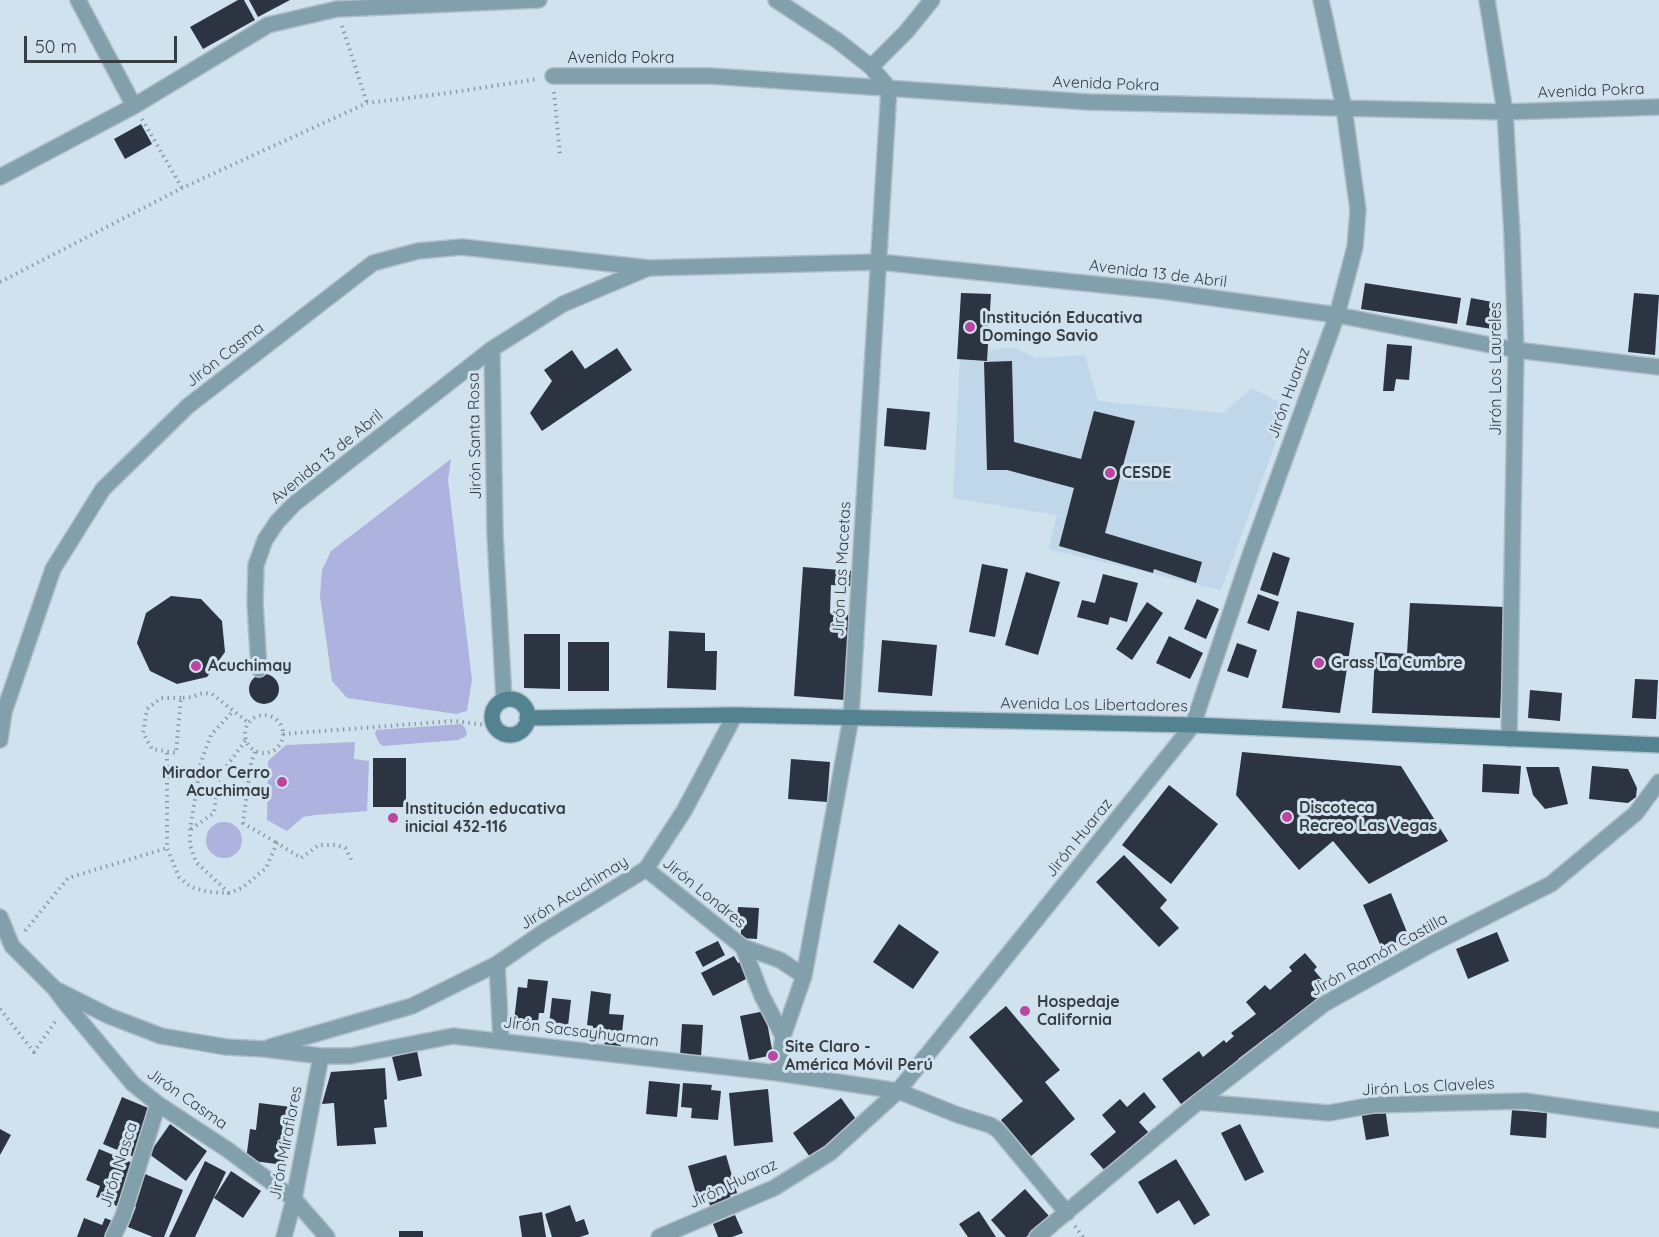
<!DOCTYPE html>
<html>
<head>
<meta charset="utf-8">
<style>
  body { margin:0 }
  #map { position:relative; width:1659px; height:1237px; overflow:hidden; background:#d1e2ef; font-family:Quicksand,sans-serif }
  canvas { display:block }
  .scale { position:absolute; left:24px; top:36px; width:153px; height:27px; box-sizing:border-box; border:3px solid #373e43; border-top:0; padding-left:8px; font-size:18px; line-height:21px; white-space:nowrap; color:#373e43; -webkit-text-stroke:4px #d1e2ef; paint-order:stroke }
</style>
</head>
<body>
<div id="map">
<canvas width="1659" height="1237"></canvas>
<div class="scale">50 m</div>
</div>
<script>
const context = document.querySelector('canvas').getContext('2d');
context.lineJoin = 'round';
function fill(path, color) {
  context.fillStyle = color;
  context.fill(path, 'evenodd');
}
function poly(rows) {
  const path = new Path2D();
  for (const r of rows) {
    if (r.length === 3) {
      path.moveTo(r[0] + r[2], r[1]);
      path.arc(r[0], r[1], r[2], 0, 2 * Math.PI);
      continue;
    }
    path.moveTo(r[0], r[1]);
    for (let i = 2; i < r.length; i += 2) path.lineTo(r[i], r[i + 1]);
  }
  return path;
}
function trace(path, color, width, dash) {
  context.strokeStyle = color;
  context.lineWidth = width;
  context.lineCap = dash ? 'butt' : 'round';
  context.setLineDash(dash || []);
  context.stroke(path);
}
function drawText(font, color, halo, rows, align = 'center') {
  context.font = font + ' Quicksand,sans-serif';
  context.lineWidth = 6;
  context.setLineDash([]);
  context.textBaseline = 'middle';
  context.strokeStyle = halo;
  context.fillStyle = color;
  for (const [text, x, y, turn = 0] of rows) {
    context.save();
    context.translate(x, y);
    context.rotate((+turn || 0) * Math.PI / 180);
    context.textAlign = isNaN(turn) ? turn : align;
    if (halo) context.strokeText(text, 0, 0);
    context.fillText(text, 0, 0);
    context.restore();
  }
}
fill(poly([
  [1013,347,1036,358,1085,355,1098,401,1223,413,1252,388,1289,407,1221,590,1048,549,1057,515,953,498,960,356]
]), '#bfd7e9');
fill(poly([
  [451,459,448,480,472,680,467,711,456,714,347,698,332,681,320,596,322,570,331,551],
  [461,724,465,728,467,734,465,737,458,740,383,746,379,743,375,734,376,730],
  [355,742,354,759,369,761,367,811,315,815,303,817,287,831,267,820,268,761,286,745],
  [224,840,18]
]), '#adb2df');
fill(poly([
  [238,0,244,0,255,20,203,49,190,27],
  [249,0,290,0,258,17],
  [141,124,152,144,125,159,114,139],
  [1365,283,1461,298,1457,324,1361,309],
  [961,293,991,294,987,361,957,359],
  [1634,293,1659,295,1655,355,1628,352],
  [1471,298,1503,304,1499,330,1466,325],
  [1387,344,1412,346,1409,380,1396,379,1394,391,1383,391],
  [617,348,632,370,542,431,530,413,552,381,544,370,572,350,585,369],
  [1012,361,1014,442,1081,459,1094,411,1135,421,1105,533,1202,562,1196,583,1154,569,1153,573,1059,546,1074,488,1007,470,987,470,984,362],
  [887,408,930,412,926,450,884,446],
  [1273,552,1290,558,1278,596,1260,590],
  [982,564,1008,569,995,637,969,632],
  [803,567,852,571,851,586,831,585,830,613,849,615,844,700,794,696],
  [1026,572,1060,582,1038,655,1005,645],
  [1103,574,1138,583,1127,622,1110,617,1108,625,1077,617,1082,600,1095,603],
  [1258,594,1279,602,1269,631,1247,623],
  [171,596,201,599,222,621,225,652,207,677,177,684,150,671,137,643,146,613],
  [1197,599,1219,609,1206,639,1184,629],
  [1147,602,1163,613,1132,660,1116,649],
  [1410,603,1505,607,1500,718,1372,713,1375,652,1407,654],
  [1297,611,1354,623,1340,713,1282,708],
  [669,631,705,633,705,651,717,651,716,690,667,688],
  [524,634,560,634,560,689,524,688],
  [1169,636,1203,653,1190,679,1156,663],
  [882,640,937,645,932,696,878,692],
  [568,642,609,642,609,691,568,691],
  [1237,643,1257,650,1248,678,1227,671],
  [264,689,15],
  [1635,679,1658,680,1656,719,1632,718],
  [1530,690,1562,693,1560,721,1528,718],
  [1242,752,1401,766,1448,841,1369,884,1333,841,1299,870,1236,795],
  [373,758,406,758,406,807,373,807],
  [791,759,830,762,827,802,788,799],
  [1483,764,1521,766,1519,794,1482,792],
  [1592,766,1628,769,1637,788,1636,797,1628,803,1589,799],
  [1526,767,1559,767,1568,804,1545,809,1533,795],
  [1169,785,1218,824,1171,884,1122,845],
  [1124,855,1167,900,1160,908,1179,928,1159,947,1096,882],
  [1391,893,1409,937,1382,949,1363,905],
  [738,907,759,908,757,939,741,938,741,925,737,924],
  [899,924,939,952,913,989,873,962],
  [1497,932,1509,961,1468,979,1456,949],
  [718,941,725,955,703,967,695,952],
  [1305,953,1317,967,1314,970,1329,988,1275,1036,1272,1033,1238,1059,1241,1063,1220,1079,1218,1077,1181,1104,1162,1079,1199,1051,1203,1057,1224,1040,1226,1043,1234,1036,1231,1033,1256,1014,1246,1002,1265,985,1270,990,1292,971,1289,967],
  [734,956,738,963,741,962,748,978,713,996,701,973],
  [528,979,548,981,544,1013,539,1013,537,1032,513,1029,518,987,527,988],
  [591,991,611,994,609,1014,624,1015,620,1050,604,1048,605,1040,591,1038,593,1026,587,1025],
  [552,998,571,1000,567,1035,548,1033],
  [1006,1006,1060,1070,1045,1082,1075,1119,1031,1156,1001,1120,1023,1101,969,1037],
  [765,1011,773,1055,749,1060,740,1016],
  [682,1024,703,1025,701,1057,680,1056],
  [417,1051,422,1076,398,1081,392,1057],
  [385,1068,387,1099,384,1100,387,1127,374,1128,376,1144,337,1146,334,1103,322,1104,331,1072],
  [649,1081,680,1084,677,1117,646,1114],
  [683,1083,712,1085,711,1090,721,1091,718,1120,691,1118,692,1108,681,1107],
  [768,1089,773,1142,734,1146,729,1093],
  [1144,1092,1156,1107,1139,1122,1150,1134,1106,1172,1090,1154,1116,1132,1102,1115,1120,1099,1127,1107],
  [122,1097,153,1110,134,1157,103,1144],
  [841,1098,858,1122,810,1157,793,1133],
  [259,1103,291,1107,284,1165,246,1160,250,1129,256,1130],
  [1385,1107,1389,1136,1366,1140,1361,1111],
  [1512,1110,1547,1113,1546,1138,1510,1135],
  [170,1124,207,1151,186,1181,149,1154],
  [1240,1124,1264,1172,1245,1181,1221,1133],
  [0,1129,11,1135,0,1155],
  [99,1149,135,1164,117,1206,96,1197,100,1186,86,1180],
  [726,1155,737,1193,730,1195,732,1204,711,1210,709,1201,699,1204,688,1166],
  [1176,1159,1210,1215,1194,1225,1179,1200,1157,1214,1138,1182],
  [205,1161,226,1172,195,1237,169,1237],
  [231,1171,261,1191,243,1218,214,1198],
  [145,1174,183,1190,164,1237,153,1237,128,1227,136,1207,133,1205],
  [1025,1189,1049,1216,1026,1237,1006,1237,991,1220],
  [570,1205,576,1222,584,1219,589,1234,580,1237,552,1237,545,1214],
  [979,1211,996,1237,968,1237,959,1224],
  [542,1212,546,1237,522,1237,519,1216],
  [735,1215,743,1233,732,1237,718,1237,713,1224],
  [84,1218,102,1225,105,1218,115,1222,110,1237,77,1237],
  [399,1231,423,1231,423,1237,399,1237]
]), '#2c3441');
const street = poly([
  [78,0,134,106],
  [776,0,838,41,871,67,889,88,851,718,804,976,783,1036,778,1073],
  [1487,0,1505,112,1512,235,1516,350,1509,739],
  [871,67,906,32,932,0],
  [553,76,711,76,1088,102,1505,112,1659,107],
  [0,177,134,106,268,25,337,9,539,0],
  [492,349,495,535,504,700],
  [259,669,255,603,256,565,265,540,277,522,294,504,492,349,563,304,646,269],
  [0,740,4,712,53,569,103,489,188,406,373,263,418,251,462,247,649,268,879,262,1162,291,1337,315,1516,350,1659,367],
  [646,869,743,947,780,960,804,976],
  [0,917,12,946,55,989,67,1005,133,1084,158,1104,228,1150,294,1199,327,1237],
  [743,947,762,996,783,1036],
  [55,989,109,1016,161,1036,226,1047,264,1049,321,1056,350,1056,453,1036,778,1073,898,1091,958,1115,990,1125,998,1130,1067,1213],
  [501,1040,497,964,542,933,646,869,684,811,735,715],
  [270,1047,412,1006,497,964],
  [1198,1102,1329,1113,1373,1105,1525,1101,1659,1120],
  [113,1237,123,1216,158,1104],
  [284,1237,294,1199,321,1056],
  [659,1237,774,1188,830,1153,898,1091,1193,725,1250,555,1337,315,1355,247,1358,210,1344,108,1321,0],
  [1037,1237,1198,1102,1324,1004,1430,945,1551,884,1636,813,1659,782]
]);
const secondary = poly([
  [510,717,18],
  [527,718,735,715,1193,725,1659,745]
]);
trace(street, '#afbec9', 18);
trace(secondary, '#afbec9', 18);
trace(poly([
  [342,26,367,103],
  [554,92,560,155],
  [142,119,182,188],
  [0,282,182,188,367,103,448,93,538,79],
  [181,698,161,698,147,709,143,733,152,749,176,753,181,698,191,697,203,693,212,694,249,723],
  [264,734,19],
  [283,734,454,721,494,726],
  [255,752,251,763,243,823,277,843],
  [167,753,167,848,179,877,191,887,208,892,229,893,242,888,266,868,277,843,301,858,319,845,337,845,345,848,353,863],
  [191,829,214,813,219,776,246,740],
  [229,893,196,862,190,845,190,829,201,762,211,735,233,711],
  [25,931,68,878,167,848],
  [0,1009,34,1052,57,1019],
  [1075,1226,1083,1237]
]), '#8e9ba4', 4, [1.5, 4.5]);
trace(street, '#82a0ab', 15);
trace(secondary, '#538290', 15);
for (const [x, y, r, color] of [
  [970,327,6,"#bb469f"],
  [1110,473,6,"#bb469f"],
  [1319,663,6,"#bb469f"],
  [196,666,6,"#bb469f"],
  [282,782,6,"#bb469f"],
  [1287,817,6,"#bb469f"],
  [393,818,6,"#bb469f"],
  [1025,1011,6,"#bb469f"],
  [773,1056,6,"#bb469f"]
]) {
  const dot = new Path2D();
  dot.arc(x, y, r, 0, 2 * Math.PI);
  context.fillStyle = color;
  context.fill(dot);
  trace(dot, '#d1e2ef', 2);
}
drawText('16px', '#373e43', '#d1e2ef', [
  ["Avenida Pokra",621,58],
  ["Avenida Pokra",1106,84,2],
  ["Avenida Pokra",1591,91,-2],
  ["Avenida 13 de Abril",1158,274,7],
  ["Jirón Casma",225,355,-38],
  ["Jirón Los Laureles",1496,369,-90],
  ["Jirón Huaraz",1289,393,-70],
  ["Jirón Santa Rosa",475,436,-91],
  ["Avenida 13 de Abril",327,457,-39],
  ["Jirón Las Macetas",842,569,-87],
  ["Avenida Los Libertadores",1094,705,1],
  ["Jirón Huaraz",1079,838,-51],
  ["Jirón Acuchimay",574,893,-32],
  ["Jirón Londres",704,893,39],
  ["Jirón Ramón Castilla",1379,955,-29],
  ["Jirón Sacsayhuaman",581,1032,7],
  ["Jirón Los Claveles",1428,1087,-3],
  ["Jirón Casma",187,1099,35],
  ["Jirón Miraflores",286,1143,-79],
  ["Jirón Nasca",119,1165,-72],
  ["Jirón Huaraz",733,1184,-25]
]);
drawText('bold 16px', '#373e43', '#d1e2ef', [
  ["Institución Educativa",982,318],
  ["Domingo Savio",982,336],
  ["CESDE",1122,473],
  ["Grass La Cumbre",1331,663],
  ["Acuchimay",208,666],
  ["Mirador Cerro",270,773,"right"],
  ["Acuchimay",270,791,"right"],
  ["Discoteca",1299,808],
  ["Recreo Las Vegas",1299,826],
  ["Institución educativa",405,809],
  ["inicial 432-116",405,827],
  ["Hospedaje",1037,1002],
  ["California",1037,1020],
  ["Site Claro -",785,1047],
  ["América Móvil Perú",785,1065]
], 'left');
</script>
</body>
</html>
